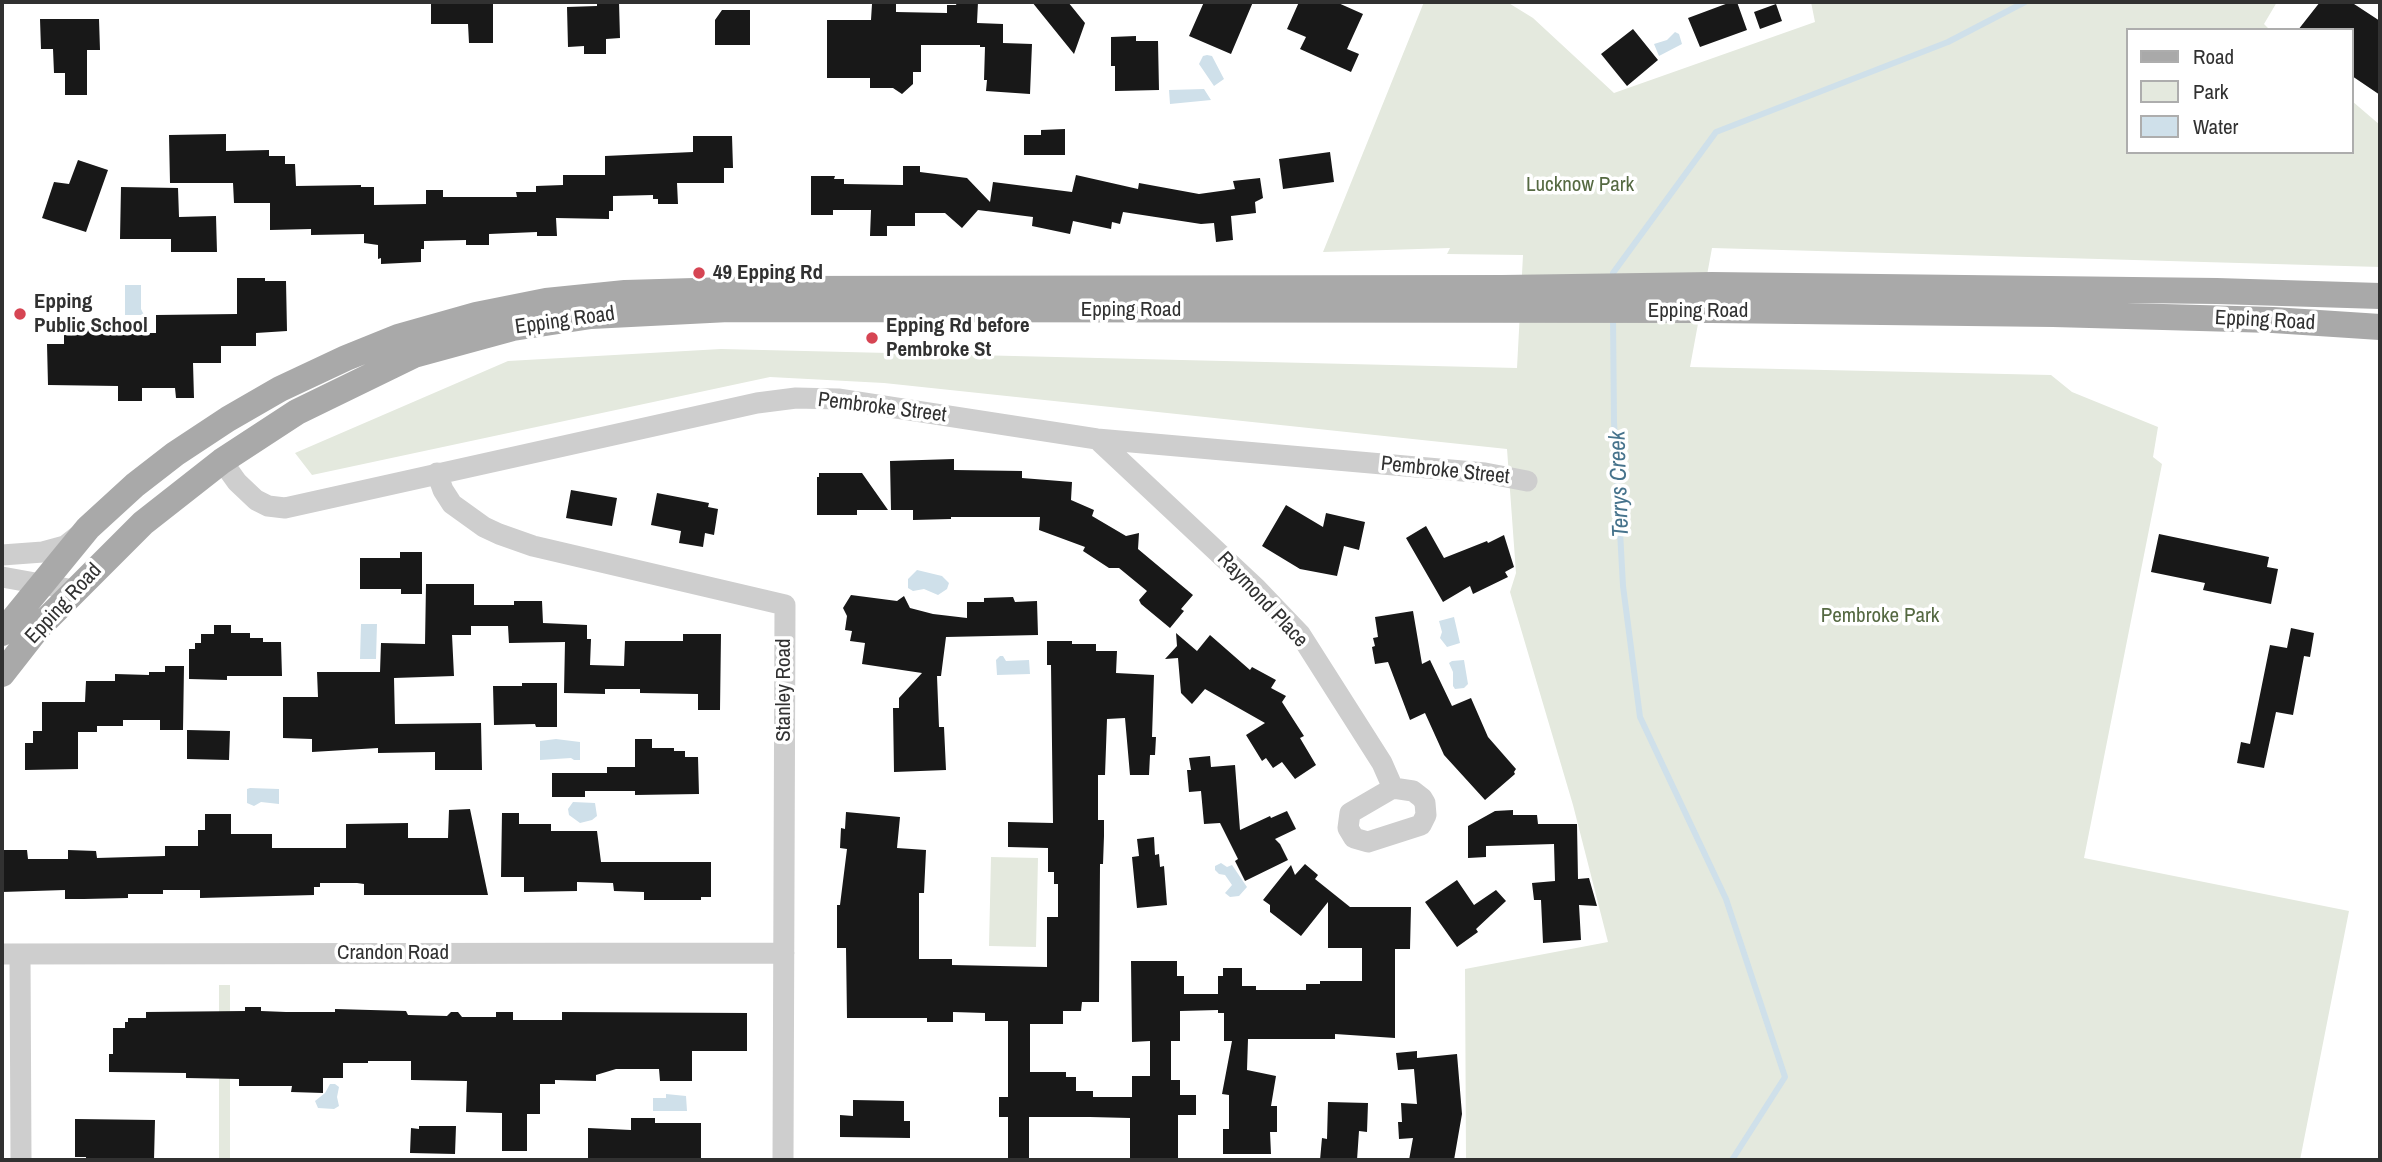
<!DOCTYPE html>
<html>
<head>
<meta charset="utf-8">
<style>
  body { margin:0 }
  #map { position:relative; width:2382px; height:1162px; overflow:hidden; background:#fff; font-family:"Archivo Narrow",sans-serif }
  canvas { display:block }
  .frame { position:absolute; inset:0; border:4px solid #313131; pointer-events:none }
  .legend { position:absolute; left:2126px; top:28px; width:228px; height:126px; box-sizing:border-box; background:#fff; border:2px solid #adadad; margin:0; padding:9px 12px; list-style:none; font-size:21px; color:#313131 }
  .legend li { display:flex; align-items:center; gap:14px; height:35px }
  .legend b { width:35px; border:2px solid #adadad }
</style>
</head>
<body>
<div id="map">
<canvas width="2382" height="1162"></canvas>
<div class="frame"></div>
<ul class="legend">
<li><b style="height:9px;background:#a9a9a9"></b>Road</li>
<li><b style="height:19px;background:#e4e9de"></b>Park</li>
<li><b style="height:19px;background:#cfe0ea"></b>Water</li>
</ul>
</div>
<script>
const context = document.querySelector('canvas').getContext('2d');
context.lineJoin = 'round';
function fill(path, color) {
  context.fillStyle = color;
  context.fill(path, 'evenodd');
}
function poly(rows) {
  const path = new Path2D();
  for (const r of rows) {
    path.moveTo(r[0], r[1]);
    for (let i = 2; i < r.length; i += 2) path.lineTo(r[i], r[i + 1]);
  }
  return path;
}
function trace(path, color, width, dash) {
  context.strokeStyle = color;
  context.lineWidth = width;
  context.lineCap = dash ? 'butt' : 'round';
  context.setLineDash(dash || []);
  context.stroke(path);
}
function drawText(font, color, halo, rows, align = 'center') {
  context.font = font + ' "Archivo Narrow",sans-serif';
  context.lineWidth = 7;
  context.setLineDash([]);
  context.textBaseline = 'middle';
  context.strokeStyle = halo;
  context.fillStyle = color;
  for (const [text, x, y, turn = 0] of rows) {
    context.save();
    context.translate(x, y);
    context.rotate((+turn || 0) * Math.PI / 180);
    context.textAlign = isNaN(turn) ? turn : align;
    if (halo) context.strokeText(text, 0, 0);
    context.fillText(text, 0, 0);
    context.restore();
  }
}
fill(poly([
  [1424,2,1507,2,1533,18,1614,93,1815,22,1811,2,2277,2,2264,24,2270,30,2128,30,2128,152,2352,152,2352,101,2380,125,2380,267,1712,248,1690,367,2051,375,2072,392,2158,427,2153,457,2162,464,2084,858,2349,911,2300,1160,1466,1160,1465,969,1608,942,1573,805,1510,592,1516,573,1507,449,884,383,770,377,312,475,295,453,508,361,721,349,1517,368,1523,255,1447,254,1450,248,1323,252],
  [991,857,1038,858,1036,947,989,946],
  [219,985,230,985,230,1160,219,1160]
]), '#e4e9de');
fill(poly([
  [1675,32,1679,34,1682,44,1659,56,1654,44,1667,40],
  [1207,55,1212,56,1224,79,1214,86,1199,64,1203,56],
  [1204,89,1211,100,1170,104,1169,90],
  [125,285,141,285,141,309,144,315,125,315],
  [917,570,942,576,949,583,947,589,938,595,924,589,913,591,908,588,908,579],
  [1454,617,1460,643,1447,647,1440,638,1442,632,1439,621],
  [361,624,377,624,376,659,360,659],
  [1000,656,1003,656,1006,661,1029,660,1030,674,997,675,996,660],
  [1464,660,1468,684,1464,688,1455,689,1453,686,1453,672,1449,663,1452,661],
  [556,739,580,742,580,760,574,760,571,758,540,760,540,741],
  [250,788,279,789,279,804,261,802,254,806,247,803,247,789],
  [573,802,595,803,597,816,592,820,580,823,569,815,568,809],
  [1221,863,1227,867,1232,865,1247,887,1239,896,1230,897,1225,893,1232,885,1225,875,1219,874,1215,870,1215,866],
  [330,1084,335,1084,339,1087,337,1097,339,1106,334,1109,318,1108,315,1101,325,1093],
  [666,1094,686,1096,687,1111,653,1111,653,1098,666,1098]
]), '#cfe0ea');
trace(poly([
  [1613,279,1613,273,1716,132,1948,42,2025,2],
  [1613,315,1614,422,1623,586,1640,717,1726,899,1785,1077,1732,1160]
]), '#cfe0ea', 6);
fill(poly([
  [431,2,493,2,493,43,469,43,468,24,431,24],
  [597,2,619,2,620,38,606,39,606,54,584,54,584,46,568,47,567,7,597,6],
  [957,2,978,2,977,23,1003,24,1003,43,1032,44,1030,94,986,91,987,80,984,80,985,47,980,47,980,45,921,45,921,72,913,72,913,84,902,94,893,88,870,88,870,78,827,78,827,20,871,20,872,4,896,4,896,12,947,13,947,5,956,5],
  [1032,2,1068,2,1085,23,1074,54],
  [1204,2,1253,2,1231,54,1189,36],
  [1299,2,1336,2,1363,14,1347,49,1359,54,1351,72,1300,49,1306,37,1287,29],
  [1731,2,1731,4,1737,2,1747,30,1700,47,1688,18],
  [2320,2,2351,2,2380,21,2380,95,2352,76,2352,30,2298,30],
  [1776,4,1782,21,1760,29,1754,12],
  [722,10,750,10,750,45,715,45,715,20],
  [40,19,99,19,100,50,87,50,87,95,65,95,65,73,54,73,53,49,41,49],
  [1633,29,1658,60,1627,86,1601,54],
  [1136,36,1136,41,1158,41,1159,90,1115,91,1115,66,1111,66,1111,37],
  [1065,129,1065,155,1024,155,1024,135,1041,135,1041,130],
  [226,134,226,151,269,150,269,156,285,156,285,164,295,164,296,186,361,185,361,187,374,187,374,205,426,204,426,190,443,190,443,197,517,197,516,192,536,192,536,186,563,185,563,175,605,175,605,156,693,152,693,136,732,136,733,168,724,168,724,183,677,183,678,204,658,204,658,199,653,199,653,195,613,196,613,211,609,211,609,219,556,218,557,236,537,236,537,232,489,234,489,245,466,245,466,240,424,241,424,249,421,249,421,262,381,264,381,258,378,259,378,245,364,243,364,234,311,235,311,229,270,230,270,203,234,203,233,183,170,183,169,135],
  [1330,152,1334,182,1283,189,1279,159],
  [78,160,108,170,86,232,42,218,54,182,69,184],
  [903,166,920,166,920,172,967,178,990,202,993,182,1072,192,1076,175,1138,189,1139,183,1199,194,1235,189,1233,181,1260,178,1263,198,1255,202,1256,213,1231,216,1233,240,1216,242,1214,223,1201,224,1123,212,1120,224,1112,222,1111,229,1073,221,1070,234,1032,226,1033,217,978,210,962,228,945,213,915,213,915,226,887,226,887,236,870,236,871,210,833,210,833,215,811,215,811,176,835,176,834,179,844,179,844,184,903,185],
  [121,187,178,188,179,217,216,216,217,252,171,252,171,239,120,239],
  [237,278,265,278,265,281,286,281,287,331,256,333,256,346,221,346,221,363,193,363,194,398,176,398,175,388,142,388,142,401,118,401,118,386,48,385,47,344,64,344,64,326,103,326,103,333,156,333,156,315,237,314],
  [954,459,954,470,1022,471,1022,478,1072,482,1071,500,1094,510,1092,516,1126,536,1139,533,1138,549,1193,595,1181,609,1184,611,1170,628,1141,604,1139,600,1147,591,1119,568,1109,568,1083,551,1085,547,1039,530,1040,517,951,517,951,519,913,520,913,510,891,510,890,461],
  [819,473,862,473,888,510,857,510,857,515,817,515,817,477,819,477],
  [571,490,617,498,612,526,566,518],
  [657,493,709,503,708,507,718,509,714,535,705,533,703,547,679,543,681,531,651,525],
  [1286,505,1323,527,1326,513,1365,522,1359,550,1344,546,1337,576,1300,569,1262,546],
  [1426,526,1444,558,1487,541,1488,543,1504,535,1514,567,1505,572,1508,577,1473,594,1470,586,1443,602,1406,538],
  [2159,534,2269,557,2267,567,2278,569,2271,604,2203,590,2205,583,2151,572],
  [400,552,422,552,422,594,401,594,401,589,360,589,360,558,400,558],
  [426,584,474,584,474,605,514,605,514,601,542,601,543,623,587,625,587,639,591,639,590,665,624,666,625,641,683,641,683,634,721,634,720,710,698,710,698,694,640,693,640,689,605,689,605,694,564,693,565,642,509,643,508,626,471,626,471,635,452,635,454,676,394,678,395,724,481,723,482,770,435,770,435,752,378,753,378,748,312,752,312,739,283,738,283,697,318,697,317,672,380,672,381,643,425,644],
  [851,595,897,601,904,596,910,608,933,614,967,618,967,602,984,602,984,598,1013,597,1015,602,1037,601,1038,635,946,637,941,676,937,676,939,727,944,727,946,770,894,772,893,708,899,708,899,698,922,673,862,664,865,643,850,641,852,631,845,630,847,616,843,608],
  [1413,611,1422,664,1430,660,1452,706,1471,698,1488,737,1516,769,1514,772,1515,774,1485,800,1444,755,1425,713,1410,720,1388,662,1375,664,1372,647,1375,646,1373,638,1378,637,1375,617],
  [214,625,231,625,231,633,250,633,250,638,263,638,263,642,281,642,282,676,227,676,227,680,189,679,189,649,195,649,195,643,201,643,201,634,214,634],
  [2291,628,2314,633,2310,657,2304,656,2293,715,2276,712,2264,768,2237,763,2241,742,2250,744,2270,645,2287,648],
  [1176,633,1197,651,1210,635,1250,670,1252,667,1276,680,1271,688,1286,696,1282,702,1304,736,1300,738,1316,765,1295,779,1282,762,1273,768,1266,758,1262,761,1246,735,1265,723,1205,689,1192,704,1181,693,1178,658,1165,659,1177,646],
  [1047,641,1072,641,1072,644,1096,644,1096,651,1117,651,1116,673,1154,675,1152,737,1156,737,1155,755,1150,755,1149,775,1130,775,1125,718,1107,719,1105,775,1098,775,1098,820,1104,820,1104,836,1103,864,1100,864,1099,1002,1082,1002,1081,1011,1063,1011,1063,1024,1030,1024,1030,1072,1066,1072,1066,1077,1076,1077,1076,1091,1093,1091,1093,1097,1132,1097,1132,1076,1150,1076,1150,1041,1132,1042,1131,961,1177,961,1177,976,1184,976,1184,994,1218,994,1218,976,1223,976,1223,968,1242,968,1242,986,1256,986,1256,990,1306,990,1306,984,1320,984,1320,981,1362,981,1362,948,1328,948,1328,902,1301,936,1270,912,1270,905,1263,900,1291,865,1295,875,1305,864,1318,875,1315,879,1350,907,1411,907,1410,949,1395,949,1395,1038,1335,1034,1335,1039,1248,1039,1247,1070,1276,1076,1271,1106,1277,1106,1277,1132,1270,1132,1271,1154,1223,1154,1223,1129,1229,1129,1229,1095,1222,1094,1232,1041,1224,1041,1224,1013,1218,1013,1218,1010,1180,1011,1180,1041,1171,1041,1171,1080,1180,1080,1180,1095,1196,1095,1196,1115,1178,1115,1178,1160,1130,1160,1130,1118,1090,1117,1029,1117,1029,1160,1008,1160,1008,1117,999,1117,999,1097,1008,1097,1008,1021,985,1021,985,1013,953,1012,953,1022,927,1022,927,1018,847,1018,846,948,837,948,837,905,840,905,847,849,840,848,841,828,845,829,846,812,900,817,897,848,926,850,924,893,919,893,919,959,952,959,952,965,1047,967,1047,917,1058,917,1058,884,1054,884,1054,872,1048,872,1048,848,1008,847,1008,822,1053,823,1051,665,1047,665],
  [165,666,184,666,183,730,160,730,160,720,123,720,123,726,97,726,97,732,78,732,78,769,25,770,25,743,33,743,33,731,42,731,42,702,85,702,86,681,115,681,115,674,149,675,149,672,165,672],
  [522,683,557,683,557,727,536,727,535,724,494,725,493,686,522,686],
  [187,730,230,731,229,760,187,759],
  [635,739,652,739,652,748,674,748,674,751,685,751,685,757,698,757,699,794,635,795,635,791,585,791,585,797,552,797,552,773,607,773,607,767,635,767],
  [1210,756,1211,767,1235,765,1240,830,1270,816,1271,818,1287,811,1296,829,1275,839,1280,844,1288,860,1245,881,1235,861,1238,859,1220,823,1204,824,1201,791,1189,792,1187,770,1191,770,1189,758],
  [470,809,488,895,364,895,364,884,357,883,320,883,320,887,314,887,314,895,200,898,200,890,163,890,163,894,128,894,128,898,84,899,65,899,65,890,2,892,2,850,27,850,28,859,68,859,68,850,96,851,97,858,165,856,165,846,198,846,198,830,205,830,205,814,231,814,231,834,272,834,272,848,346,848,346,824,408,823,408,838,448,838,449,810],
  [1513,810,1513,815,1537,815,1538,824,1577,824,1578,879,1589,878,1597,906,1579,905,1581,940,1543,943,1541,900,1534,900,1532,883,1555,881,1554,844,1486,846,1486,857,1468,858,1468,826,1495,811],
  [502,813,519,813,519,824,551,824,551,831,597,831,601,862,711,862,711,897,701,897,701,900,644,900,644,892,614,891,613,883,577,882,577,891,524,892,524,877,501,877],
  [1154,837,1155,855,1159,854,1160,867,1164,866,1167,905,1137,908,1132,857,1139,856,1137,839],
  [1457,880,1474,905,1496,890,1506,901,1476,929,1478,932,1457,947,1425,902],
  [245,1007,261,1007,261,1011,286,1012,335,1012,335,1009,406,1011,408,1015,447,1016,451,1012,458,1012,462,1017,496,1017,496,1012,513,1012,513,1020,562,1020,562,1012,747,1013,747,1051,692,1051,692,1081,660,1081,659,1069,616,1069,596,1075,596,1081,555,1080,555,1084,540,1084,540,1114,527,1114,527,1151,502,1151,502,1113,466,1112,467,1081,411,1080,411,1061,368,1061,368,1063,343,1063,343,1078,323,1078,323,1093,291,1092,292,1086,239,1086,239,1079,186,1078,186,1073,109,1072,109,1054,113,1054,113,1028,125,1028,125,1022,128,1022,128,1018,146,1018,146,1012,245,1011],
  [1417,1051,1417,1058,1457,1054,1462,1114,1454,1160,1409,1160,1413,1138,1399,1139,1398,1122,1402,1122,1401,1103,1417,1104,1414,1069,1398,1070,1396,1053],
  [853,1100,904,1101,904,1121,910,1121,910,1138,840,1137,840,1115,853,1116],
  [1328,1102,1368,1103,1367,1132,1359,1131,1357,1160,1320,1160,1322,1138,1327,1139],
  [631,1118,655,1118,655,1123,701,1123,701,1160,588,1160,588,1128,631,1130],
  [75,1119,155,1120,154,1160,86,1160,86,1157,75,1157],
  [419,1126,456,1126,455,1154,410,1153,411,1128,419,1129]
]), '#181818');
trace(poly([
  [1097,439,1257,589,1300,634,1382,763,1393,788],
  [222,461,237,482,256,500,268,506,285,508,757,403,796,398,838,399,1097,439,1485,473,1527,481],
  [437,473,443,490,452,504,484,527,499,534,533,546,785,605,783,1160],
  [2,555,43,552,65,546,79,535],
  [2,577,74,590],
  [1393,788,1413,791,1422,798,1425,803,1426,815,1421,825,1368,842,1354,838,1348,828,1350,813,1393,788],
  [2,954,784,953],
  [20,954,21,1160]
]), '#cecece', 21);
trace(poly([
  [2,633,88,528,135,485,175,454,228,419,280,389,346,358,398,337,476,315,546,301,625,293,763,289,1502,288,1712,285,2217,291,2380,296],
  [2,674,38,628,143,523,222,461,297,412,414,355,513,328,591,316,729,309,1712,310,2053,314,2273,320,2380,327]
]), '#a9a9a9', 26);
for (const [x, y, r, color] of [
  [699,273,7,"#d64553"],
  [20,314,7,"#d64553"],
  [872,338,7,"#d64553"]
]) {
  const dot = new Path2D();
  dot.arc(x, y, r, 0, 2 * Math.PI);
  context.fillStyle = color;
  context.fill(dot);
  trace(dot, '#fff', 2.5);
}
drawText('21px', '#556942', '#fff', [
  ["Lucknow Park",1580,185],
  ["Pembroke Park",1880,616]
]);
drawText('bold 21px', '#313131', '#fff', [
  ["49 Epping Rd",713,273],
  ["Epping",34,302],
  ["Public School",34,326],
  ["Epping Rd before",886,326],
  ["Pembroke St",886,350]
], 'left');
drawText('21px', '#313131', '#fff', [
  ["Epping Road",1131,310],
  ["Epping Road",1698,311],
  ["Epping Road",565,321,-8],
  ["Epping Road",2265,321,3],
  ["Pembroke Street",882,408,7],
  ["Pembroke Street",1445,471,6],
  ["Raymond Place",1262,600,47],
  ["Epping Road",64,604,-47],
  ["Stanley Road",784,690,-90],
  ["Crandon Road",393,953]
]);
drawText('italic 23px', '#46738c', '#fff', [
  ["Terrys Creek",1620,484,-92]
]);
</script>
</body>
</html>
